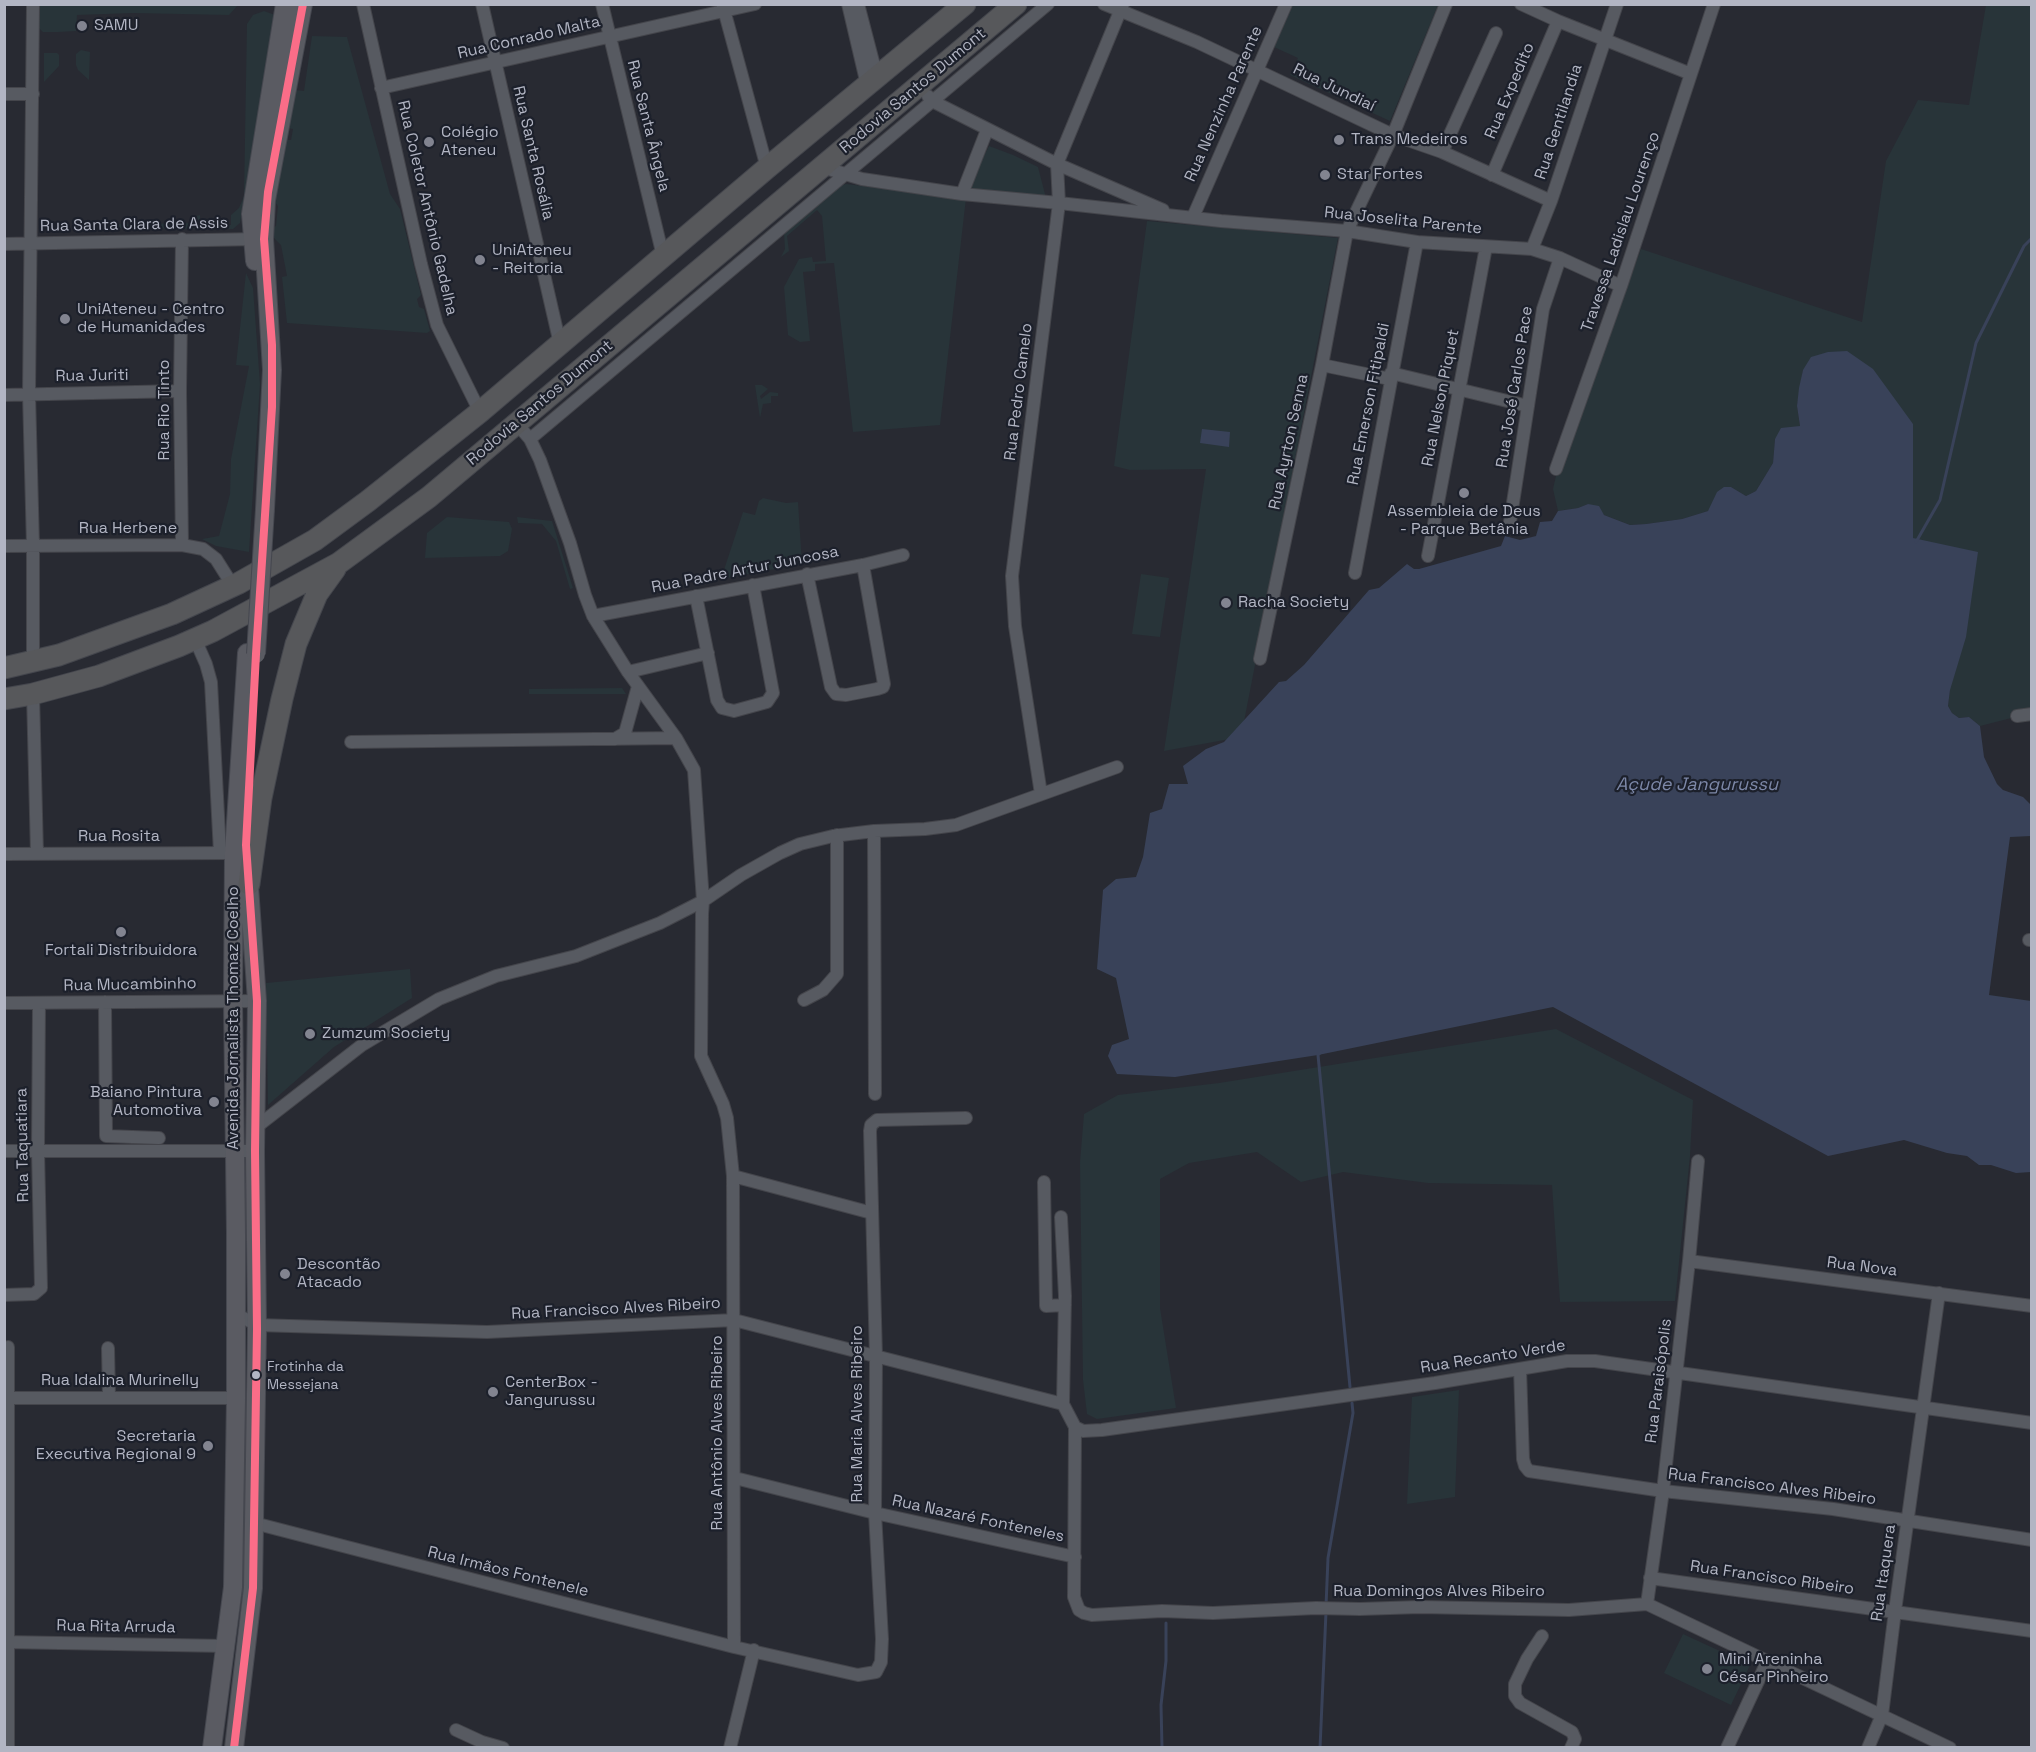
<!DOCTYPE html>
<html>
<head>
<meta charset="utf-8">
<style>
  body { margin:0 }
  #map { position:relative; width:2036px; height:1752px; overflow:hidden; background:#282a32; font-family:"Space Grotesk",sans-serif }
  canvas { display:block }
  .frame { position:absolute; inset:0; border:6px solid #b2b5c3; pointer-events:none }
</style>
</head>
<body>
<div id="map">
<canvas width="2036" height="1752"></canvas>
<div class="frame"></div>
</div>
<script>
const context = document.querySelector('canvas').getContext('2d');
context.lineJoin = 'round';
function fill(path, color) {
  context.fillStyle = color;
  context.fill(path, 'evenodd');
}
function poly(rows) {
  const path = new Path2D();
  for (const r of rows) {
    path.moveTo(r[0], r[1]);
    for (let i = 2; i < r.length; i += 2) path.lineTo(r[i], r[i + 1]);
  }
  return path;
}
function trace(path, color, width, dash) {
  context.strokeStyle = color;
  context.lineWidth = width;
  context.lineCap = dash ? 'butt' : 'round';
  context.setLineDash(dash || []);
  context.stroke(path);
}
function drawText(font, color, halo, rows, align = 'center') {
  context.font = font + ' "Space Grotesk",sans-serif';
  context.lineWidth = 4.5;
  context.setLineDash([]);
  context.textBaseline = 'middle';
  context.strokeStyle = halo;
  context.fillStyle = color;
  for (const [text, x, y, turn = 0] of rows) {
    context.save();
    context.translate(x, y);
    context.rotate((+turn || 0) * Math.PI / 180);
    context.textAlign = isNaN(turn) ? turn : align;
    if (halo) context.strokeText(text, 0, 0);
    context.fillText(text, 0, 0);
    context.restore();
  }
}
fill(poly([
  [38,5,238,5,229,15,133,13,77,15,76,31,58,32,43,32,38,27],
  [1293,5,1438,5,1390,121,1290,75,1298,58,1274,47],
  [1986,5,2031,5,2031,713,1980,726,1969,717,1959,718,1952,713,1948,706,1950,690,1913,538,1913,424,1803,370,1797,406,1800,426,1775,439,1773,463,1756,491,1746,496,1731,487,1708,511,1682,519,1646,524,1630,525,1604,515,1588,504,1578,508,1558,511,1553,489,1556,476,1641,249,1862,322,1886,161,1918,100,1969,105],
  [264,11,275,15,240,223,233,229,78,228,79,225,194,223,196,216,200,215,200,223,231,225,231,215,239,208,244,196,247,24,253,15],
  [312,36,347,37,390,194,400,209,421,295,417,299,419,307,424,309,430,331,427,333,287,323,282,277,287,276,281,245,274,238,274,227,276,226,278,206,274,201,286,140,291,140,293,129,287,128,295,90,304,91],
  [81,50,90,52,89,80,78,70,76,65,76,54],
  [44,53,57,53,59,55,59,66,44,82],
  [989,146,1013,155,1038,167,1046,198,971,191,969,186],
  [846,184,966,198,940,425,853,432,834,263,815,264,815,271,803,272,810,341,800,342,788,335,784,287,799,259,812,257,813,262,826,261,822,216,817,210,787,236,789,251,781,257,785,249,784,233,842,185],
  [1147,221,1338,238,1241,737,1164,751,1206,469,1130,470,1114,466],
  [246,273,253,288,260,384,249,552,216,546,202,539,219,536,230,494,231,459,249,366,236,365],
  [762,385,768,389,760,396,761,399,770,392,778,393,778,396,771,396,771,403,763,404,760,418,755,385],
  [763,498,786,503,798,502,802,564,721,579,743,512,755,515,759,501],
  [447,517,509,522,512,529,508,551,500,556,425,558,427,533],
  [517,517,552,521,573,588,570,589,556,541,542,524,518,523],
  [1141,574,1169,578,1160,637,1132,634],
  [622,688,626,694,529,694,529,689],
  [410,969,412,998,334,1047,268,1105,266,983],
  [1556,1029,1693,1100,1690,1156,1675,1301,1560,1302,1552,1185,1428,1183,1343,1172,1301,1182,1257,1152,1189,1163,1160,1179,1160,1308,1176,1408,1097,1419,1087,1414,1083,1380,1080,1162,1084,1114,1118,1095,1219,1083],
  [1459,1390,1455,1497,1407,1504,1412,1397],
  [1683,1634,1750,1665,1731,1705,1664,1673]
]), '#283439');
fill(poly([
  [1847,351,1873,369,1913,424,1913,538,1978,552,1966,637,1950,690,1948,706,1952,713,1959,718,1969,717,1980,726,1984,757,1997,784,2003,790,2023,797,2031,805,2031,836,2010,837,1989,995,2031,1001,2031,1172,2016,1173,1991,1165,1979,1165,1967,1156,1947,1153,1904,1140,1828,1156,1553,1007,1318,1055,1175,1077,1117,1074,1108,1056,1112,1045,1129,1039,1116,978,1097,969,1103,890,1116,879,1136,877,1143,857,1150,813,1162,809,1169,784,1188,784,1183,766,1206,749,1224,742,1279,682,1286,681,1304,665,1369,590,1379,588,1407,564,1414,569,1419,569,1501,546,1505,536,1520,540,1536,536,1540,522,1552,521,1558,511,1578,508,1588,504,1599,506,1604,515,1630,525,1646,524,1682,519,1708,511,1717,492,1724,487,1731,487,1746,496,1756,491,1773,463,1775,439,1781,428,1800,426,1797,406,1799,388,1803,370,1811,357,1828,352],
  [1202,429,1230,432,1229,447,1200,443]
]), '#394259');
trace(poly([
  [1916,542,1940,500,1976,343,2024,246,2032,238],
  [1321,1052,1318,1055,1350,1387],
  [1326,1606,1328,1558,1353,1413,1352,1403],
  [1162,1748,1161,1705,1166,1661,1166,1623],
  [1320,1748,1326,1612]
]), '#394259', 3);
const street = poly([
  [33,4,29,394,33,546,33,662],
  [363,4,421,264,437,325,480,412],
  [482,4,560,344],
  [602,4,663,256],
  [848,4,867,85],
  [858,4,877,77],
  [1104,4,1197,42,1393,135,1442,152,1551,201],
  [1521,4,1558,21,1691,74],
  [723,6,767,168],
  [381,88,755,4],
  [4,94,33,94],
  [928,96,932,101,1057,164,1163,210],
  [1442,152,1496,33],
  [822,167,862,179,962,194,1059,203,1221,221,1347,231,1417,242,1532,249,1560,258,1621,286],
  [1492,175,1558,21],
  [962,194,987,130],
  [1193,217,1286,4],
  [182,239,180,391,182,545],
  [4,244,258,239],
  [1532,249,1551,201,1617,4],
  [1322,365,1390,379],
  [1391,373,1528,406],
  [4,395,180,391],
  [516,423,530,439,540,460,570,543,585,595,593,616,628,672,676,738,694,770,703,901,702,914,701,1056,723,1104,727,1118,733,1176,734,1647],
  [530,439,1048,4],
  [1556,469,1621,286,1714,4],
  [1510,522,1543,309,1560,258],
  [4,546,182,545,203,549,216,559,233,586],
  [1428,556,1486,247],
  [1355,573,1417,242],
  [807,574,831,687,836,694,846,695,877,689,883,687,884,684,863,565],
  [696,596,717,700,722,708,734,711,767,702,773,693,753,585],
  [593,616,863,565,903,555],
  [195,639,206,664,211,682,220,853],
  [1260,659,1322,365,1347,231,1393,135,1446,4],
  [628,672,708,653],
  [33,694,37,854],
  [2017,716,2032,714],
  [615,739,625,733,638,686],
  [351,742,676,738],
  [1041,794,1015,626,1012,576,1059,203,1057,164,1123,4],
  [874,831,875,1094],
  [4,854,234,853],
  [2029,940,2032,940],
  [804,1000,823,990,837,974,837,835],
  [105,1002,106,1136,159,1138],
  [4,1003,257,1001],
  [255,1128,362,1045,439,999,496,976,576,956,660,923,703,901,741,875,780,853,800,844,833,836,874,831,925,829,956,825,1117,767],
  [4,1151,255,1151],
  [733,1176,872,1213],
  [1044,1182,1046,1306,1065,1305],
  [1061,1217,1065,1296,1063,1404],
  [1689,1261,2032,1306],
  [4,1295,34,1294,41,1288,38,1151,39,1003],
  [236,1314,257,1325,487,1332,734,1320,1063,1404],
  [108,1348,109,1397],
  [1520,1369,1523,1459,1525,1466,1529,1471,1663,1491,1833,1509,2032,1540],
  [4,1398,236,1398],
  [1063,1404,1075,1427,1083,1431,1102,1430,1435,1383,1567,1361,1595,1361,2032,1423],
  [1075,1427,1074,1597,1079,1610,1084,1613,1092,1615,1162,1611,1213,1613,1316,1608,1360,1609,1420,1607,1569,1610,1647,1604,1950,1748],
  [735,1478,875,1513,1075,1557],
  [254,1523,734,1647,858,1675,876,1672,881,1662,882,1639,875,1513,876,1357,870,1131,871,1125,877,1120,966,1118],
  [1650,1578,2032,1631],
  [1647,1604,1663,1491,1689,1261,1698,1161],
  [1542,1636,1527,1659,1515,1684,1515,1696,1520,1703,1572,1732,1575,1739,1571,1748],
  [4,1642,226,1646],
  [456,1730,482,1742,503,1748],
  [8,1748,8,1347],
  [730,1748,754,1650],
  [1727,1748,1767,1662],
  [1868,1748,1882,1715,1895,1611,1939,1293]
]);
const primary = poly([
  [255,261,251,214,285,4],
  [265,509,272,370,264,239,266,200,303,4],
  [212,1748,233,1587,236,1398,236,1234,233,1001,234,853,247,653],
  [234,1748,253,1588,257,1329,255,1151,257,1001,248,872]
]);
const highway = poly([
  [4,668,59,655,172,614,239,583,315,540,368,501,480,412,767,168,965,4],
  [4,699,33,694,99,676,179,646,213,631,339,563,429,497,1016,4],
  [249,884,261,798,282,699,296,644,317,594,335,569]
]);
trace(street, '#44454b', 14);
trace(primary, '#45474f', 20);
trace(highway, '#44464d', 23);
trace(street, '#575a61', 12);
trace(primary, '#5a5b62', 18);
trace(highway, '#57585b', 21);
const primaryBridge = poly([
  [256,654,265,509]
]);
trace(primaryBridge, '#45474f', 20, []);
trace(primaryBridge, '#5a5b62', 18);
trace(poly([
  [234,1748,253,1588,257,1329,255,1151,257,1001,246,845,256,654,272,407,272,345,264,239,268,192,303,4]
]), '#fb6d88', 8);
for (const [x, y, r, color] of [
  [82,26,6,"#828490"],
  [1339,140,6,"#828490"],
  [429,142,6,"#828490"],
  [1325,175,6,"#828490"],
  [480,260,6,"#828490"],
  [65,319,6,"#828490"],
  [1464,493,6,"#828490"],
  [1226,603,6,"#828490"],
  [121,932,6,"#828490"],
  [310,1034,6,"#828490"],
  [214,1102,6,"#828490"],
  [285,1274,6,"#828490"],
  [256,1375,5,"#b2b5c3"],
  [493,1392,6,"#828490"],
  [208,1446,6,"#828490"],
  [1707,1669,6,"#828490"]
]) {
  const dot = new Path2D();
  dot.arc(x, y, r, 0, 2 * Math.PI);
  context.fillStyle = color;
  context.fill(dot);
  trace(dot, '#1c202b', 2);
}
drawText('14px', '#b2b5c3', '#1c202b', [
  ["Frotinha da",267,1367],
  ["Messejana",267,1385]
], 'left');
drawText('16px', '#b2b5c3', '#1c202b', [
  ["SAMU",94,26],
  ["Colégio",441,133],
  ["Ateneu",441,151],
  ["Trans Medeiros",1351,140],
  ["Star Fortes",1337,175],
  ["UniAteneu",492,251],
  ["- Reitoria",492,269],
  ["UniAteneu - Centro",77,310],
  ["de Humanidades",77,328],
  ["Assembleia de Deus",1464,512,"center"],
  ["- Parque Betânia",1464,530,"center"],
  ["Racha Society",1238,603],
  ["Fortali Distribuidora",121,951,"center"],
  ["Zumzum Society",322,1034],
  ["Baiano Pintura",202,1093,"right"],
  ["Automotiva",202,1111,"right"],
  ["Descontão",297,1265],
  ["Atacado",297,1283],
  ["CenterBox -",505,1383],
  ["Jangurussu",505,1401],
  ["Secretaria",196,1437,"right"],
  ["Executiva Regional 9",196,1455,"right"],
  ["Mini Areninha",1719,1660],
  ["César Pinheiro",1719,1678]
], 'left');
drawText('16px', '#b2b5c3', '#1c202b', [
  ["Rua Conrado Malta",529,38,-13],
  ["Rua Jundiaí",1334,88,26],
  ["Rodovia Santos Dumont",913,91,-40],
  ["Rua Expedito",1510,91,-67],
  ["Rua Nenzinha Parente",1224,104,-66],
  ["Rua Gentilandia",1559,122,-72],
  ["Rua Santa Ângela",648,126,76],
  ["Rua Santa Rosália",533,153,77],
  ["Rua Coletor Antônio Gadelha",427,208,77],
  ["Rua Joselita Parente",1403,221,6],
  ["Rua Santa Clara de Assis",134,225,-1],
  ["Travessa Ladislau Lourenço",1621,232,-71],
  ["Rua Juriti",92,376,-1],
  ["Rua José Carlos Pace",1515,387,-81],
  ["Rua Pedro Camelo",1019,392,-83],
  ["Rua Nelson Piquet",1441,398,-79],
  ["Rodovia Santos Dumont",540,403,-40],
  ["Rua Emerson Fitipaldi",1369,404,-79],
  ["Rua Rio Tinto",165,410,-90],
  ["Rua Ayrton Senna",1289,442,-78],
  ["Rua Herbene",128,529],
  ["Rua Padre Artur Juncosa",745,570,-11],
  ["Rua Rosita",119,837],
  ["Rua Mucambinho",130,985,-1],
  ["Avenida Jornalista Thomaz Coelho",234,1018,-90],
  ["Rua Taquatiara",23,1145,-91],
  ["Rua Nova",1862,1267,7],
  ["Rua Francisco Alves Ribeiro",616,1309,-3],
  ["Rua Recanto Verde",1493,1357,-9],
  ["Rua Idalina Murinelly",120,1381],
  ["Rua Paraisópolis",1659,1381,-83],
  ["Rua Maria Alves Ribeiro",858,1414,-90],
  ["Rua Antônio Alves Ribeiro",718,1433,-90],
  ["Rua Francisco Alves Ribeiro",1772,1487,7],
  ["Rua Nazaré Fonteneles",978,1519,12],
  ["Rua Irmãos Fontenele",508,1572,14],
  ["Rua Itaquera",1884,1573,-82],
  ["Rua Francisco Ribeiro",1772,1578,8],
  ["Rua Domingos Alves Ribeiro",1439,1592],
  ["Rua Rita Arruda",116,1627,1]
]);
drawText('italic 18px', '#7d88a8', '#1c202b', [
  ["Açude Jangurussu",1697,785]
]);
</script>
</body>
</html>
